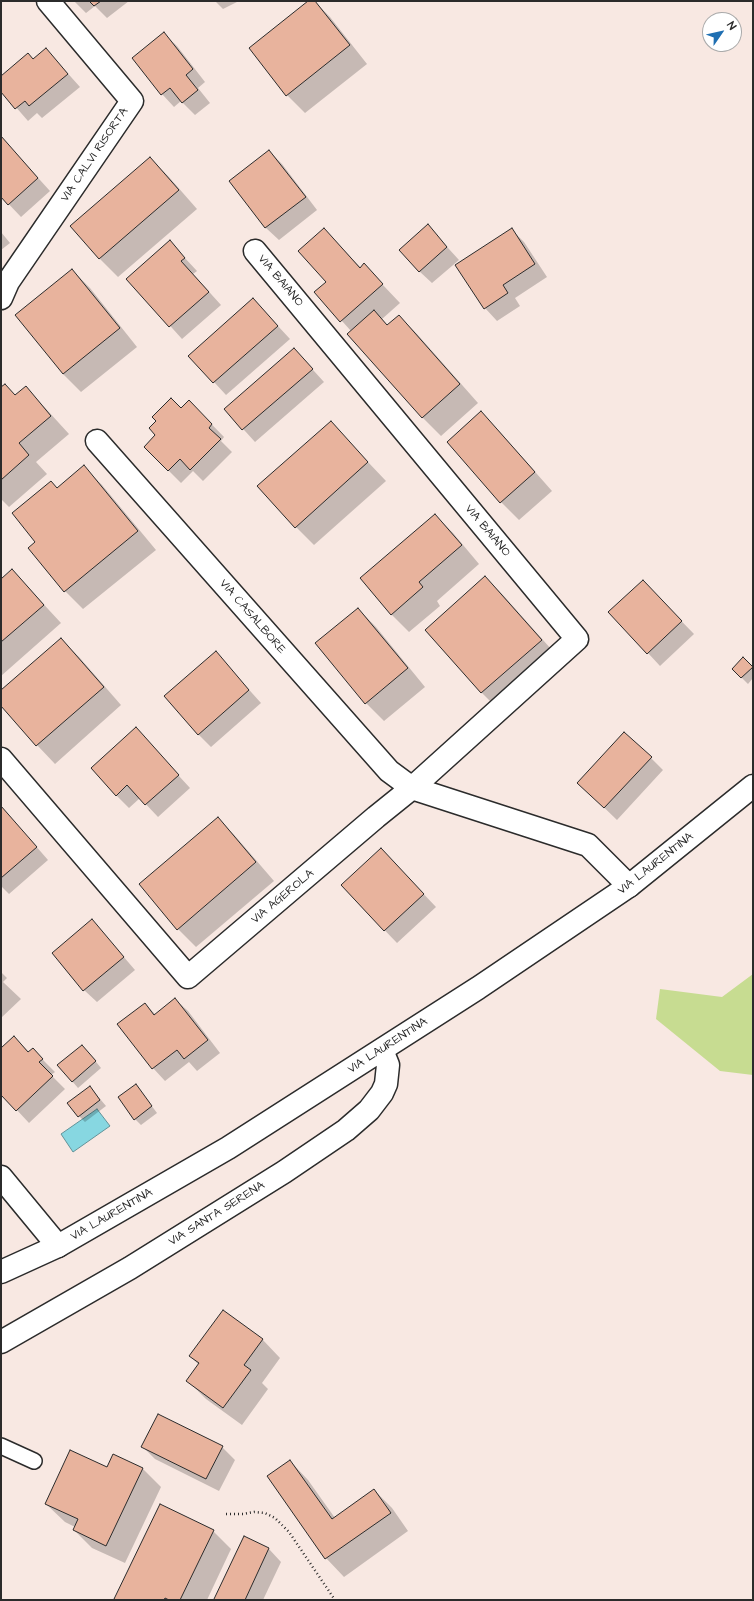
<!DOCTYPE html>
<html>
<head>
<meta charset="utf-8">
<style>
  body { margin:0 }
  #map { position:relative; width:754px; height:1601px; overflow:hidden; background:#f8e8e2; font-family:"Architects Daughter",sans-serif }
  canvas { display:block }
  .frame { position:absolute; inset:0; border:2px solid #2b2b2b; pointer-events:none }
  .north { position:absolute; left:702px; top:12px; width:40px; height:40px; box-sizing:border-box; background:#fff; border:1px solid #aaa; border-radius:50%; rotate:56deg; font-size:11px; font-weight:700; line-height:16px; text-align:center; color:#2b2b2b }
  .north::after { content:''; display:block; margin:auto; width:14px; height:18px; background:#1f6fb2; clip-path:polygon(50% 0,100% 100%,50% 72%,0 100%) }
</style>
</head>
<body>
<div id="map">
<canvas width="754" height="1601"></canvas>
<div class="frame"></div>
<div class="north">N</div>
</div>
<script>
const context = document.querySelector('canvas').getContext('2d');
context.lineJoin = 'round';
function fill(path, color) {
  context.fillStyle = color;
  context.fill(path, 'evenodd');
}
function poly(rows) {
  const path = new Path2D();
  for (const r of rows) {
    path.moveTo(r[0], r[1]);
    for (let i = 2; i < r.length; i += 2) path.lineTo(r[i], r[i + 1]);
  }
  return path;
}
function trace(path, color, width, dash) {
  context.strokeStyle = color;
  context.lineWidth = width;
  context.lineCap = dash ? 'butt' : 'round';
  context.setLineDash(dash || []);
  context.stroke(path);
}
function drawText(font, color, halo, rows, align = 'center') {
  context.font = font + ' "Architects Daughter",sans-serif';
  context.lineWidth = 3;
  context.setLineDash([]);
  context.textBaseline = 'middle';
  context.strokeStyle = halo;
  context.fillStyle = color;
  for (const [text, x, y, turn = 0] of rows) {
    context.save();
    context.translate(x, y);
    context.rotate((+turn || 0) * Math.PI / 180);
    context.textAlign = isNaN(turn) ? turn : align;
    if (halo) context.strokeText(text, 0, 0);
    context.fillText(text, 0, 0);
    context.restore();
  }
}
fill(poly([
  [753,974,753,1075,720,1071,656,1019,660,989,722,997]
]), '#c7dc91');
const water = poly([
  [97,1109,110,1126,73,1152,61,1134,97,1109]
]);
fill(water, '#87d7e1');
trace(water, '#629298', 1);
fill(poly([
  [74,1,129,1,107,18,95,6,86,13],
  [215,1,239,1,223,9],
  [310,1,314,1,330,17,367,64,305,113,287,95],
  [164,34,177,46,205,82,198,88,210,103,195,115,181,101,174,107,162,94,134,58],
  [46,49,80,87,42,118,37,113,28,121,1,90,1,78,33,60],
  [1,137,50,191,21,217,1,196],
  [269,151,282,164,317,210,279,240,266,228,230,181],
  [150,158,168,176,197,209,118,277,100,259],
  [428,226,459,260,432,283,419,271],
  [324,229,361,268,364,265,400,303,382,319,388,326,399,316,417,334,478,403,441,436,423,418,348,334,351,331,316,292,327,282],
  [512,230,524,242,547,277,515,298,520,306,497,321,485,308],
  [1,232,10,243,1,250],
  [170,242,197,271,193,274,221,305,182,339,128,279],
  [72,270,90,288,137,347,81,392,63,374],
  [253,299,290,339,226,395,190,356],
  [294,349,324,382,255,442,225,409],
  [26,387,69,434,36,462,47,474,9,507,1,499,1,389,16,396],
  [189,401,224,437,221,441,232,452,203,481,193,471,181,483,145,447,157,435,158,421,181,409],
  [481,412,499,431,552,491,519,520,501,502],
  [330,422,386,481,314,545,296,527],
  [84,467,102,485,156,550,83,609,65,591,36,542,57,489],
  [435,515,453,533,479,564,437,601,440,606,409,632,391,614],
  [12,570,61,623,1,676,1,580],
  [485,577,503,595,559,658,500,711,482,693,426,630],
  [655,594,694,634,660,666,610,612],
  [358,609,376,627,425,687,384,721,366,703],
  [61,639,79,657,121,705,55,764,37,745,1,705,1,692],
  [216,653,261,703,211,747,198,734],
  [743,659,753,668,753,678,748,684,733,669],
  [136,729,190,788,158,817,140,798,129,808,116,795],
  [651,758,663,770,617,820,591,795],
  [1,806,48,860,9,894,1,886],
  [218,818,236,837,274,881,196,947,178,929],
  [381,849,436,907,397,943,342,886],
  [92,920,135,970,97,1002,84,990],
  [1,972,7,978,3,982,21,999,1,1018],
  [175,999,188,1011,220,1053,197,1071,189,1062,165,1081,153,1068,145,1004,156,1015],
  [14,1037,29,1052,33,1049,45,1062,55,1072,51,1075,65,1089,29,1123,1,1093,1,1049],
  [88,1052,101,1068,78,1088,72,1081],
  [136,1085,157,1113,141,1125,135,1119],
  [90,1087,106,1106,85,1122,79,1116],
  [262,1339,280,1358,262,1383,268,1389,242,1425,206,1399,188,1381,199,1365,190,1356],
  [142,1446,222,1447,235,1460,219,1491,155,1459],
  [113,1455,143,1469,161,1487,125,1563,92,1548,74,1530,75,1527,65,1522,46,1504,107,1468],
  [290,1461,308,1480,335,1518,374,1490,392,1508,408,1531,344,1577,326,1558,269,1477],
  [213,1531,231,1549,207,1600,117,1600,115,1598],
  [244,1538,269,1549,281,1562,263,1600,216,1600]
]), '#0003');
const building = poly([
  [89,1,101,1,94,6,89,1],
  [308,1,315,1,350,45,286,96,249,48,308,1],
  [164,32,193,69,186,75,198,90,182,103,170,88,161,95,132,58,164,32],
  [46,48,68,74,29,106,25,101,15,109,1,92,1,76,28,53,33,59,46,48],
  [1,136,38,178,8,205,1,197,1,136],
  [269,150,306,197,265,228,229,181,269,150],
  [150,157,179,190,99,259,70,226,150,157],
  [428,224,447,247,419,272,399,250,428,224],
  [324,228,360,268,364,263,383,284,340,322,314,292,326,282,298,251,324,228],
  [512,228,535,264,503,285,508,293,484,309,455,265,512,228],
  [170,240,185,258,181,261,209,292,169,327,126,279,170,240],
  [72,269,120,328,63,374,15,315,72,269],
  [253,298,278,326,213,383,188,356,253,298],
  [374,310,387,325,399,315,460,384,422,418,347,334,374,310],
  [294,348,313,369,242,430,224,409,294,348],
  [5,384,15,395,26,386,51,416,19,443,29,455,1,480,1,387,5,384],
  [171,398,181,408,189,400,212,424,209,428,221,439,190,470,180,459,168,471,144,447,155,435,149,428,156,421,152,417,171,398],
  [481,411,535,472,500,503,447,442,481,411],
  [331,421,368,462,295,528,257,486,331,421],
  [84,465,138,531,64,592,28,548,35,542,12,513,51,481,57,488,84,465],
  [435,514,462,545,419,582,423,587,391,615,360,578,435,514],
  [12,569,44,605,1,642,1,579,12,569],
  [485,576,542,640,481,693,425,630,485,576],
  [643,580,682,621,647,654,608,612,643,580],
  [358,608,408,668,365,704,315,643,358,608],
  [61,638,104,687,36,746,1,706,1,690,61,638],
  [216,651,249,690,198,735,164,696,216,651],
  [743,657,753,667,741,678,732,669,743,657],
  [136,727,179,775,145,805,127,785,116,796,91,768,136,727],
  [624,732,652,757,604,808,577,783,624,732],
  [1,806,37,847,1,878,1,806],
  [218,817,256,862,177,930,139,884,218,817],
  [381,848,424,894,384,931,341,885,381,848],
  [92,919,124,957,83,991,52,953,92,919],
  [175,998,208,1040,184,1059,177,1050,152,1069,117,1024,145,1003,154,1015,175,998],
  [14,1036,28,1052,33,1048,43,1059,39,1062,53,1076,16,1111,1,1095,1,1048,14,1036],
  [82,1045,96,1061,72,1082,57,1065,82,1045],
  [136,1084,152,1106,134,1120,118,1097,136,1084],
  [90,1086,100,1100,78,1117,67,1103,90,1086],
  [223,1310,263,1339,244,1365,251,1370,223,1408,186,1381,199,1363,189,1356,223,1310],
  [158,1414,223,1446,206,1479,141,1447,158,1414],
  [70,1450,107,1467,113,1454,143,1468,106,1546,73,1530,78,1519,45,1504,70,1450],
  [290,1460,332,1519,374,1489,391,1513,325,1559,267,1476,290,1460],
  [160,1504,214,1530,180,1600,169,1600,165,1598,164,1600,117,1600,114,1599,160,1504],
  [244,1536,269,1548,245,1600,215,1600,214,1599,244,1536]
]);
fill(building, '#e8b39d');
trace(building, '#2b2b2b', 1);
const service = poly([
  [1,1446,34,1461]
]);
const minor = poly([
  [1,298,8,282,132,101,48,1],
  [97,441,389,771,412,788,577,639,255,251],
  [1,759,188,977,376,817,412,788,588,845,629,886],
  [1,1177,58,1246],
  [1,1342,130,1268,284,1172,346,1130,369,1110,382,1093,386,1084,388,1065,382,1050]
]);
const secondary = poly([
  [1,1272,58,1246,228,1148,478,988,629,886,753,786]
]);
trace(service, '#2b2b2b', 18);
trace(minor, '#2b2b2b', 25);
trace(secondary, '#2b2b2b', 25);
trace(poly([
  [226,1514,243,1514,254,1512,265,1513,275,1518,289,1532,335,1600]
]), '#2b2b2b', 2.5, [1, 3]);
trace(service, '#fff', 15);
trace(minor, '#fff', 22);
trace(secondary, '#fff', 22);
drawText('12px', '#2b2b2b', '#fff', [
  ["VIA CALVI RISORTA",95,155,-56],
  ["VIA BAIANO",280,281,50],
  ["VIA BAIANO",487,531,50],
  ["VIA CASALBORE",252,617,49],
  ["VIA LAURENTINA",656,864,-38],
  ["VIA AGEROLA",283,897,-40],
  ["VIA LAURENTINA",388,1046,-33],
  ["VIA SANTA SERENA",217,1214,-32],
  ["VIA LAURENTINA",112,1215,-30]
]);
</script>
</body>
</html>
